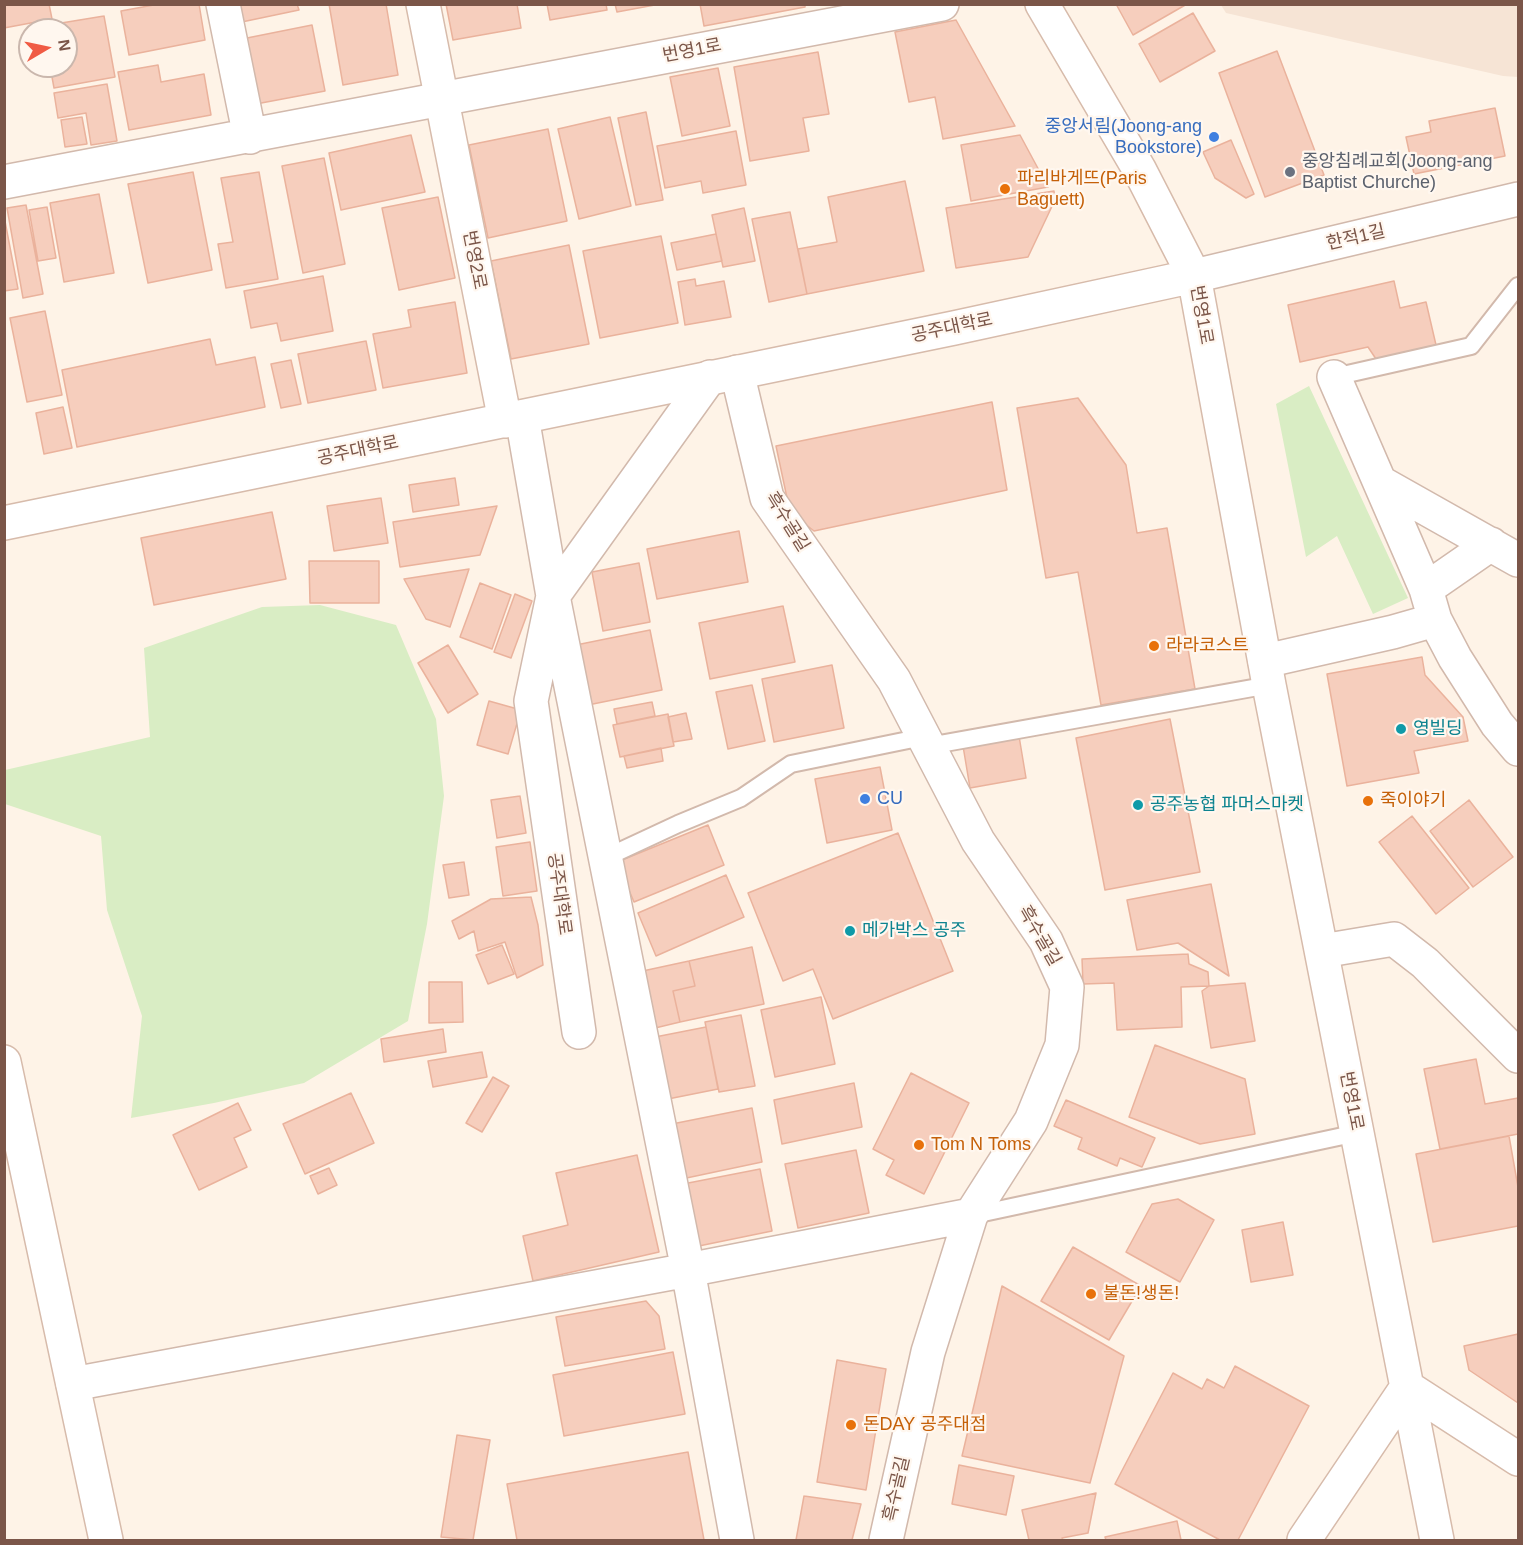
<!DOCTYPE html>
<html>
<head>
<meta charset="utf-8">
<style>
  body { margin:0 }
  #map { position:relative; width:1523px; height:1545px; overflow:hidden; background:#fef3e7; font-family:Arial,sans-serif }
  canvas { display:block }
  .frame { position:absolute; inset:0; border:6px solid #7b5649; pointer-events:none }
  .north { position:absolute; left:18px; top:18px; width:60px; height:60px; box-sizing:border-box; background:#fff7ef; border:2px solid #cab7ad; border-radius:50%; rotate:81deg; font-size:16px; font-weight:700; line-height:24px; text-align:center; color:#7b5649 }
  .north::after { content:''; display:block; margin:auto; width:21px; height:27px; background:#f05b44; clip-path:polygon(50% 0,100% 100%,50% 72%,0 100%) }
</style>
</head>
<body>
<div id="map">
<canvas width="1523" height="1545"></canvas>
<div class="frame"></div>
<div class="north">N</div>
</div>
<script>
const context = document.querySelector('canvas').getContext('2d');
context.lineJoin = 'round';
function fill(path, color) {
  context.fillStyle = color;
  context.fill(path, 'evenodd');
}
function poly(rows) {
  const path = new Path2D();
  for (const r of rows) {
    path.moveTo(r[0], r[1]);
    for (let i = 2; i < r.length; i += 2) path.lineTo(r[i], r[i + 1]);
  }
  return path;
}
function trace(path, color, width, dash) {
  context.strokeStyle = color;
  context.lineWidth = width;
  context.lineCap = dash ? 'butt' : 'round';
  context.setLineDash(dash || []);
  context.stroke(path);
}
function drawText(font, color, halo, rows, align = 'center') {
  context.font = font + ' Arial,"Noto Sans KR",sans-serif';
  context.lineWidth = 4.5;
  context.setLineDash([]);
  context.textBaseline = 'middle';
  context.strokeStyle = halo;
  context.fillStyle = color;
  for (const [text, x, y, turn = 0] of rows) {
    context.save();
    context.translate(x, y);
    context.rotate((+turn || 0) * Math.PI / 180);
    context.textAlign = isNaN(turn) ? turn : align;
    if (halo) context.strokeText(text, 0, 0);
    context.fillText(text, 0, 0);
    context.restore();
  }
}
fill(poly([
  [1221,5,1518,5,1518,77,1503,76,1226,13]
]), '#f6e4d5');
fill(poly([
  [1309,386,1408,598,1373,614,1337,536,1306,557,1276,404],
  [320,605,396,625,436,719,444,796,427,924,408,1021,304,1083,214,1103,131,1118,142,1016,107,910,101,836,5,804,5,770,150,737,144,648,262,607]
]), '#d9edc4');
const building = poly([
  [4,4,49,4,52,19,4,28,4,4],
  [159,4,199,4,205,40,129,55,121,11,159,4],
  [233,4,297,4,299,10,237,23,233,4],
  [329,4,386,4,398,75,343,85,329,4],
  [446,4,517,4,521,28,453,40,446,4],
  [547,4,606,4,607,10,550,20,547,4],
  [615,4,660,4,617,12,615,4],
  [700,4,805,4,805,7,704,26,700,4],
  [1116,4,1187,4,1133,35,1116,4],
  [1193,13,1215,51,1160,82,1139,44,1193,13],
  [104,16,115,77,54,88,50,66,66,66,66,30,44,30,43,26,104,16],
  [956,20,1015,126,943,139,935,97,909,102,895,32,956,20],
  [312,25,325,91,256,104,242,39,312,25],
  [1277,51,1324,175,1265,197,1219,73,1277,51],
  [818,52,829,114,803,118,809,151,750,161,734,67,818,52],
  [158,65,161,82,204,74,211,115,129,130,118,72,158,65],
  [718,68,730,126,682,136,670,77,718,68],
  [107,84,117,141,91,145,86,113,58,118,54,93,107,84],
  [1495,108,1505,156,1414,174,1406,137,1431,132,1429,121,1495,108],
  [646,112,663,200,636,205,618,118,646,112],
  [82,117,87,144,65,147,61,120,82,117],
  [610,117,631,206,579,219,558,129,610,117],
  [548,129,567,221,488,238,469,145,548,129],
  [736,131,746,185,703,193,701,181,665,188,657,146,736,131],
  [411,135,425,192,341,210,329,153,411,135],
  [1020,135,1048,187,971,201,961,145,1020,135],
  [1231,140,1254,194,1246,198,1215,178,1203,152,1231,140],
  [324,158,345,264,303,273,282,166,324,158],
  [193,172,212,270,148,283,128,184,193,172],
  [259,172,278,279,226,288,218,244,233,242,221,178,259,172],
  [905,181,924,271,807,294,798,249,837,242,828,197,905,181],
  [1054,191,1055,200,1028,257,956,268,946,208,1054,191],
  [99,194,114,273,64,282,50,203,99,194],
  [438,197,455,278,399,290,382,208,438,197],
  [26,205,43,294,23,298,7,208,26,205],
  [47,207,56,258,38,261,29,210,47,207],
  [744,208,755,261,723,267,712,215,744,208],
  [790,212,807,294,769,302,752,219,790,212],
  [4,216,18,289,4,291,4,216],
  [716,234,722,261,677,270,671,243,716,234],
  [661,236,678,323,600,338,583,251,661,236],
  [569,245,589,344,511,359,491,261,569,245],
  [323,276,333,331,281,341,277,323,251,328,244,291,323,276],
  [695,279,696,286,724,281,731,317,685,325,678,282,695,279],
  [1394,281,1400,308,1426,302,1436,345,1376,359,1368,347,1300,362,1288,305,1394,281],
  [455,302,467,373,383,388,373,334,411,327,408,310,455,302],
  [45,311,62,395,27,402,10,318,45,311],
  [210,339,216,365,255,357,265,407,77,447,62,370,210,339],
  [366,341,376,390,308,403,298,354,366,341],
  [291,360,301,404,281,408,271,364,291,360],
  [1078,398,1126,465,1137,533,1167,528,1195,689,1101,705,1078,572,1046,578,1017,408,1078,398],
  [992,402,1007,490,814,531,790,512,776,446,992,402],
  [63,407,72,448,44,454,36,413,63,407],
  [455,478,459,505,413,512,409,485,455,478],
  [381,498,388,543,334,551,327,506,381,498],
  [497,506,480,555,400,567,393,522,497,506],
  [272,512,286,579,154,605,141,538,272,512],
  [739,531,748,582,657,599,647,549,739,531],
  [309,561,379,561,379,603,310,603,309,561],
  [639,563,650,622,603,631,592,572,639,563],
  [469,569,450,627,426,619,404,579,469,569],
  [480,583,511,595,492,649,460,637,480,583],
  [515,594,532,601,511,658,494,652,515,594],
  [783,606,795,662,710,679,699,623,783,606],
  [650,630,662,690,588,705,576,645,650,630],
  [448,645,478,694,448,713,418,663,448,645],
  [1422,657,1425,675,1463,717,1468,741,1414,751,1419,773,1347,786,1327,674,1422,657],
  [832,665,844,728,774,742,762,679,832,665],
  [752,685,765,741,728,749,716,692,752,685],
  [489,701,521,710,508,754,477,745,489,701],
  [652,702,655,716,617,724,614,709,652,702],
  [686,713,692,739,673,742,668,717,686,713],
  [668,714,674,746,620,757,613,725,668,714],
  [1170,719,1200,872,1105,890,1076,738,1170,719],
  [1019,736,1026,778,970,788,963,746,1019,736],
  [661,748,663,761,627,768,624,756,661,748],
  [880,767,892,830,827,843,815,779,880,767],
  [520,796,526,833,497,838,491,800,520,796],
  [1469,800,1513,857,1473,887,1430,831,1469,800],
  [1412,816,1469,888,1436,914,1379,842,1412,816],
  [708,825,724,865,634,902,617,862,708,825],
  [898,833,953,971,833,1019,813,969,783,981,748,893,898,833],
  [530,842,537,891,503,896,496,847,530,842],
  [464,862,469,895,449,898,443,865,464,862],
  [726,875,744,917,656,956,638,913,726,875],
  [1211,884,1229,976,1178,943,1137,950,1127,900,1211,884],
  [531,897,538,925,543,965,517,978,505,942,478,951,474,931,459,939,452,921,491,899,531,897],
  [502,945,514,974,488,984,476,955,502,945],
  [752,947,764,1004,680,1022,673,991,695,986,689,961,752,947],
  [1188,954,1189,964,1208,972,1209,986,1181,987,1182,1027,1117,1030,1114,983,1083,984,1082,959,1188,954],
  [689,961,695,986,673,991,680,1022,651,1029,638,972,689,961],
  [429,982,462,982,463,1022,429,1023,429,982],
  [1245,983,1255,1041,1211,1048,1202,991,1209,986,1245,983],
  [821,997,835,1064,775,1077,761,1010,821,997],
  [741,1015,755,1086,719,1092,705,1022,741,1015],
  [706,1027,718,1089,663,1100,650,1038,706,1027],
  [443,1029,446,1052,384,1062,381,1039,443,1029],
  [1155,1045,1245,1079,1255,1134,1200,1144,1129,1117,1155,1045],
  [482,1052,487,1077,433,1087,428,1061,482,1052],
  [1476,1059,1485,1104,1518,1098,1518,1134,1440,1149,1424,1069,1476,1059],
  [911,1073,969,1103,924,1194,886,1175,894,1160,873,1149,911,1073],
  [493,1077,509,1086,482,1132,466,1123,493,1077],
  [854,1083,862,1127,782,1144,774,1100,854,1083],
  [351,1093,374,1143,305,1174,283,1124,351,1093],
  [1066,1100,1155,1138,1142,1167,1120,1158,1117,1166,1078,1149,1082,1138,1054,1126,1066,1100],
  [238,1103,251,1130,234,1138,247,1167,199,1190,173,1135,238,1103],
  [752,1108,762,1162,677,1180,667,1125,752,1108],
  [1509,1136,1518,1187,1518,1226,1433,1242,1416,1154,1509,1136],
  [856,1150,869,1213,798,1228,785,1164,856,1150],
  [637,1155,659,1252,533,1281,523,1236,568,1225,556,1173,637,1155],
  [329,1168,337,1185,318,1194,310,1176,329,1168],
  [760,1169,772,1231,694,1247,678,1185,760,1169],
  [1178,1199,1214,1220,1180,1282,1126,1252,1152,1204,1178,1199],
  [1283,1222,1293,1275,1251,1282,1242,1230,1283,1222],
  [1073,1247,1141,1286,1109,1340,1041,1301,1073,1247],
  [1002,1286,1124,1356,1090,1483,962,1456,1002,1286],
  [646,1301,659,1316,665,1349,565,1366,556,1317,646,1301],
  [1518,1334,1518,1403,1469,1370,1464,1346,1518,1334],
  [673,1352,685,1414,564,1436,553,1375,673,1352],
  [837,1360,886,1369,866,1490,817,1482,837,1360],
  [1235,1366,1309,1406,1238,1540,1220,1540,1115,1484,1173,1373,1202,1389,1207,1379,1224,1388,1235,1366],
  [457,1435,490,1440,473,1540,441,1537,457,1435],
  [688,1452,704,1540,517,1540,507,1484,688,1452],
  [959,1465,1014,1476,1006,1515,952,1504,959,1465],
  [1096,1493,1088,1533,1062,1538,1063,1540,1029,1540,1022,1510,1096,1493],
  [804,1496,861,1504,852,1540,796,1540,804,1496],
  [1177,1521,1181,1540,1106,1540,1105,1537,1177,1521]
]);
fill(building, '#f6cebd');
trace(building, '#eab29c', 1.5);
const lane = poly([
  [1334,377,1471,346,1518,286],
  [928,746,1269,685],
  [605,858,678,824,741,798,791,764,923,737],
  [974,1215,1357,1133]
]);
const street = poly([
  [223,4,250,137],
  [4,182,942,4],
  [1194,276,1518,199],
  [737,372,767,498,894,680,978,841,1046,941,1067,987,1062,1045,1031,1121,971,1215,928,1352,886,1540],
  [1334,377,1426,589,1435,620],
  [522,417,553,596,688,1270,737,1540],
  [1381,483,1518,560],
  [1426,589,1491,544],
  [1265,661,1393,632,1435,620,1455,658,1497,724,1518,749],
  [1322,951,1394,939,1425,963,1518,1056],
  [579,1032,531,701,553,596,710,377],
  [73,1384,688,1270,971,1215]
]);
const secondary = poly([
  [423,4,505,421],
  [1042,4,1139,169,1194,276,1269,685,1437,1540],
  [4,523,954,328,1194,276],
  [4,1062,106,1540],
  [1304,1540,1407,1387,1518,1459]
]);
trace(lane, '#d2b9ac', 20);
trace(street, '#d2b9ac', 36);
trace(secondary, '#d7bbab', 36);
trace(lane, '#fff', 16);
trace(street, '#fff', 33);
trace(secondary, '#fff', 33);
for (const [x, y, r, color] of [
  [1214,137,6,"#3f7fe0"],
  [1290,172,6,"#6b7280"],
  [1005,189,6,"#e8710a"],
  [1154,646,6,"#e8710a"],
  [1401,729,6,"#0f9aa8"],
  [865,799,6,"#3f7fe0"],
  [1368,801,6,"#e8710a"],
  [1138,805,6,"#0f9aa8"],
  [850,931,6,"#0f9aa8"],
  [919,1145,6,"#e8710a"],
  [1091,1294,6,"#e8710a"],
  [851,1425,6,"#e8710a"]
]) {
  const dot = new Path2D();
  dot.arc(x, y, r, 0, 2 * Math.PI);
  context.fillStyle = color;
  context.fill(dot);
  trace(dot, '#fff7ef', 2);
}
drawText('18px', '#7b5649', '#fff7ef', [
  ["번영1로",692,51,-11],
  ["한적1길",1356,238,-13],
  ["번영2로",474,260,79],
  ["번영1로",1201,315,80],
  ["공주대학로",952,328,-12],
  ["공주대학로",358,451,-12],
  ["흑수골길",787,522,58],
  ["공주대학로",559,894,82],
  ["흑수골길",1039,936,60],
  ["번영1로",1351,1101,79],
  ["흑수골길",897,1489,-77]
]);
drawText('18px', '#366cbe', '#fff7ef', [
  ["중앙서림(Joong-ang",1202,127],
  ["Bookstore)",1202,148],
  ["CU",877,799,"left"]
], 'right');
drawText('18px', '#5b616d', '#fff7ef', [
  ["중앙침례교회(Joong-ang",1302,162],
  ["Baptist Churche)",1302,183]
], 'left');
drawText('18px', '#c56008', '#fff7ef', [
  ["파리바게뜨(Paris",1017,179],
  ["Baguett)",1017,200],
  ["라라코스트",1166,646],
  ["죽이야기",1380,801],
  ["Tom N Toms",931,1145],
  ["불돈!생돈!",1103,1294],
  ["돈DAY 공주대점",863,1425]
], 'left');
drawText('18px', '#0d838f', '#fff7ef', [
  ["영빌딩",1413,729],
  ["공주농협 파머스마켓",1150,805],
  ["메가박스 공주",862,931]
], 'left');
</script>
</body>
</html>
